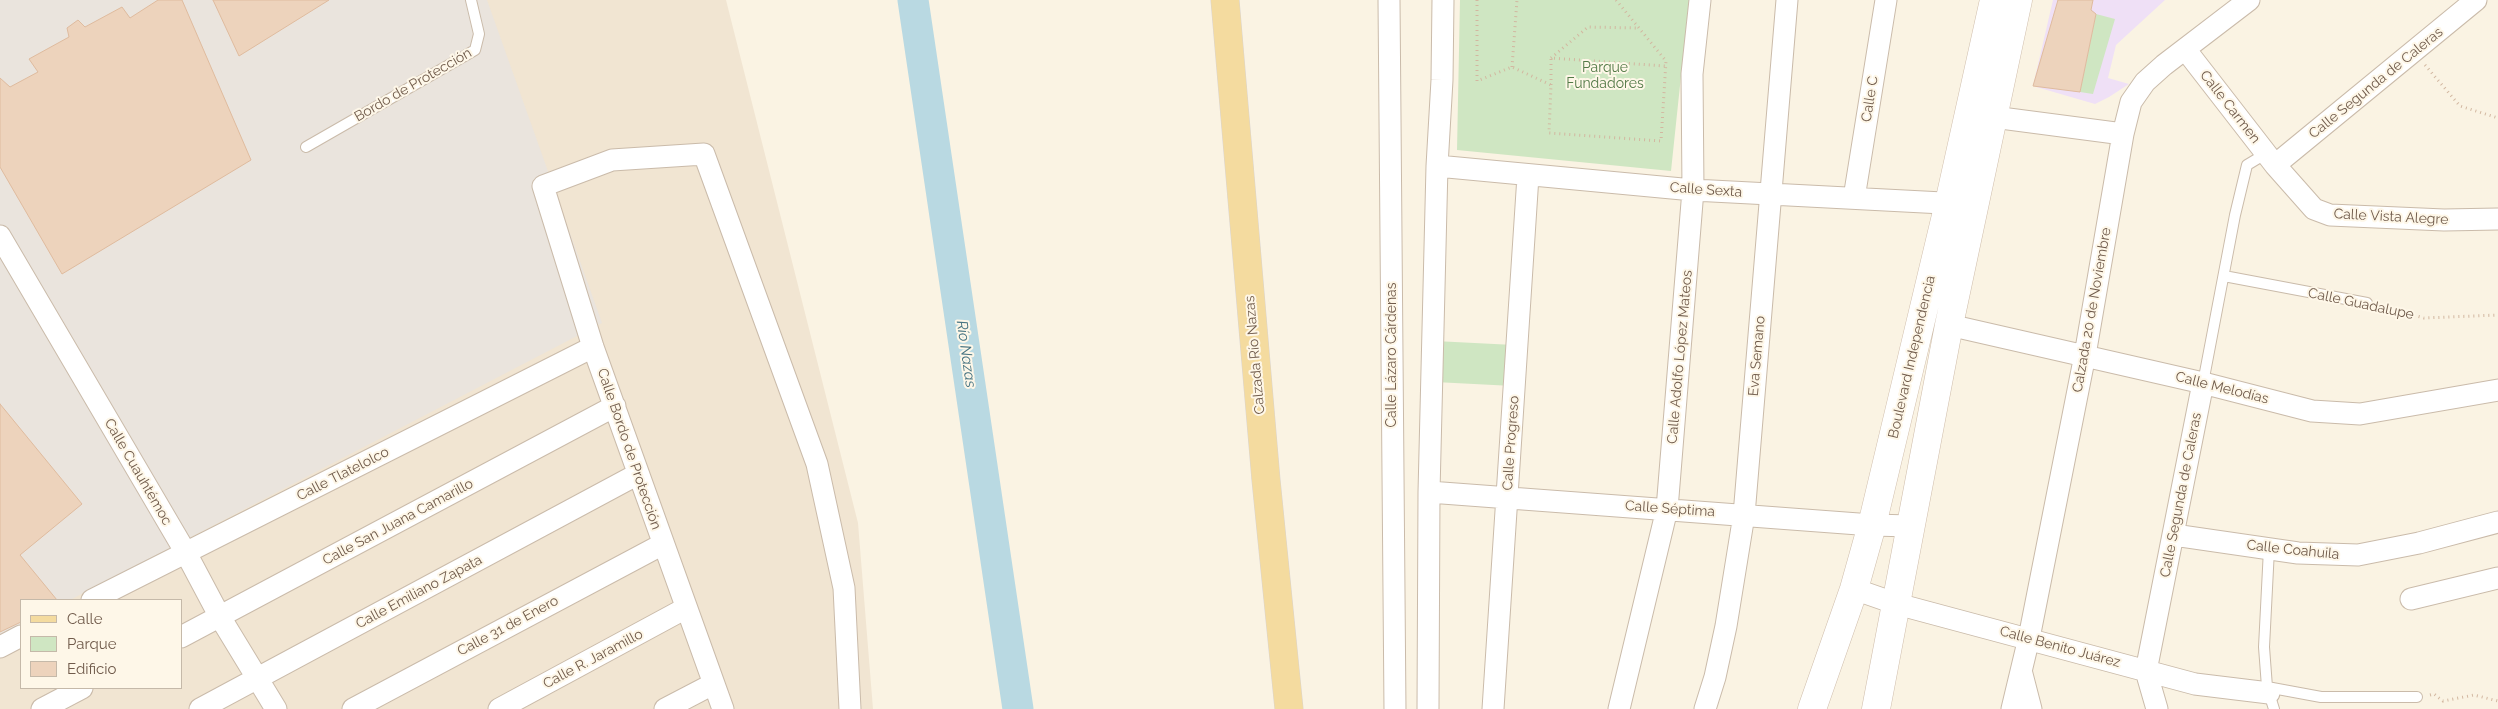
<!DOCTYPE html>
<html>
<head>
<meta charset="utf-8">
<style>
  body { margin:0 }
  #map { position:relative; width:2498px; height:709px; overflow:hidden; background:#faf3e3; font-family:Raleway,sans-serif }
  canvas { display:block }
  .legend { position:absolute; left:20px; top:599px; width:162px; height:90px; box-sizing:border-box; background:#fef7e8; border:1px solid #c5b9a9; margin:0; padding:6px 9px; list-style:none; font-size:15px; color:#705b4b }
  .legend li { display:flex; align-items:center; gap:10px; height:25px }
  .legend b { width:25px; border:1px solid #c5b9a9 }
</style>
</head>
<body>
<div id="map">
<canvas width="2498" height="709"></canvas>
<ul class="legend">
<li><b style="height:6px;background:#f4db9f"></b>Calle</li>
<li><b style="height:14px;background:#cfe6c2"></b>Parque</li>
<li><b style="height:14px;background:#edd3bc"></b>Edificio</li>
</ul>
</div>
<script>
const context = document.querySelector('canvas').getContext('2d');
context.lineJoin = 'round';
function fill(path, color) {
  context.fillStyle = color;
  context.fill(path, 'evenodd');
}
function poly(rows) {
  const path = new Path2D();
  for (const r of rows) {
    path.moveTo(r[0], r[1]);
    for (let i = 2; i < r.length; i += 2) path.lineTo(r[i], r[i + 1]);
  }
  return path;
}
function trace(path, color, width, dash) {
  context.strokeStyle = color;
  context.lineWidth = width;
  context.lineCap = dash ? 'butt' : 'round';
  context.setLineDash(dash || []);
  context.stroke(path);
}
function drawText(font, color, halo, rows, align = 'center') {
  context.font = font + ' Raleway,sans-serif';
  context.lineWidth = 4;
  context.setLineDash([]);
  context.textBaseline = 'middle';
  context.strokeStyle = halo;
  context.fillStyle = color;
  for (const [text, x, y, turn = 0] of rows) {
    context.save();
    context.translate(x, y);
    context.rotate((+turn || 0) * Math.PI / 180);
    context.textAlign = isNaN(turn) ? turn : align;
    if (halo) context.strokeText(text, 0, 0);
    context.fillText(text, 0, 0);
    context.restore();
  }
}
fill(poly([
  [0,0,726,0,858,523,873,709,0,709],
  [21,600,181,600,181,688,21,688]
]), '#f1e5d2');
fill(poly([
  [0,0,487,0,602,323,70,600,21,600,21,626,0,637]
]), '#eae4dd');
fill(poly([
  [2053,0,2165,0,2116,45,2108,78,2129,84,2109,97,2095,104,2033,86]
]), '#efe0f6');
fill(poly([
  [1460,0,1689,0,1671,171,1457,150],
  [2096,14,2115,19,2093,94,2080,92],
  [1435,341,1514,345,1513,386,1435,382]
]), '#cfe6c2');
trace(poly([
  [913,0,1018,709]
]), '#b9d9e2', 31);
const building = poly([
  [158,0,182,0,251,160,62,274,0,167,0,78,10,87,38,72,29,59,69,37,67,28,78,20,85,27,122,7,130,18,158,0],
  [213,0,329,0,239,56,213,0],
  [2058,0,2093,0,2091,10,2096,14,2080,92,2033,86,2058,0],
  [0,404,82,504,20,555,57,600,21,600,21,622,0,632,0,404]
]);
fill(building, '#edd3bc');
trace(building, '#dfbb9e', 1);
const lane = poly([
  [306,147,475,50,479,34,471,0],
  [2224,276,2367,303],
  [2203,383,2235,215,2247,165,2267,153],
  [2269,549,2264,647,2267,687,2274,709],
  [2267,687,2321,697,2417,697]
]);
const street = poly([
  [1389,0,1395,709],
  [2185,49,2275,165,2314,209,2330,215,2444,220,2498,219],
  [1978,115,2123,134],
  [2275,165,2476,0],
  [1437,166,1693,190,1962,204],
  [1854,198,1886,0],
  [0,236,186,553,220,617,276,709],
  [1949,325,2203,383,2312,411,2360,414,2498,390],
  [1429,492,1872,525,1911,526],
  [2174,535,2298,553,2358,555,2419,543,2498,522],
  [1854,589,1897,604,2195,684,2269,693],
  [2411,599,2498,578],
  [92,600,593,347],
  [181,637,615,406],
  [0,647,21,636],
  [2022,674,2031,709],
  [42,709,82,688],
  [200,709,638,474],
  [353,709,663,544],
  [499,709,686,608],
  [665,709,713,684],
  [723,709,593,347,543,186,612,160,704,154,817,464,844,588,850,709],
  [1428,709,1429,492,1437,166,1442,80,1443,0],
  [1493,709,1528,176],
  [1619,709,1667,509,1693,190,1692,74,1700,0],
  [1705,709,1715,677,1726,626,1744,515,1787,0],
  [2012,709,2029,638,2085,355,2123,134,2131,102,2145,82,2164,65,2249,0],
  [2157,709,2146,671,2203,383]
]);
const secondary = poly([
  [1812,709,1854,589,1872,525,1949,203,1994,0],
  [1876,709,1949,325,2018,0]
]);
const primary = poly([
  [1225,0,1266,480,1289,709]
]);
trace(lane, '#cabbaa', 12);
trace(street, '#cabbaa', 23);
trace(secondary, '#cfbdab', 29);
trace(primary, '#dad4d0', 29);
trace(poly([
  [1477,0,1477,81,1512,67,1551,85,1549,133,1661,141,1666,61,1616,0],
  [1551,58,1588,27,1638,28],
  [2425,65,2460,106,2498,118],
  [1512,67,1517,0],
  [1551,85,1551,58,1665,66],
  [2380,306,2424,318,2498,315],
  [2430,695,2434,694,2443,701,2474,695,2498,701]
]), '#d2b7a0', 3, [1, 4]);
trace(lane, '#fff', 10);
trace(street, '#fff', 21);
trace(secondary, '#fff', 28);
trace(primary, '#f4db9f', 28);
drawText('14px', '#537a47', '#fef7e8', [
  ["Parque",1605,68],
  ["Fundadores",1605,84]
]);
drawText('14px', '#705b4b', '#fef7e8', [
  ["Calle Segunda de Caleras",2376,83,-39],
  ["Bordo de Protección",413,85,-30],
  ["Calle C",1870,99,-81],
  ["Calle Carmen",2230,107,52],
  ["Calle Sexta",1706,190,4],
  ["Calle Vista Alegre",2391,217,3],
  ["Calle Guadalupe",2361,304,12],
  ["Calzada 20 de Noviembre",2092,310,-80],
  ["Calzada Río Nazas",1255,355,-95],
  ["Calle Lázaro Cárdenas",1392,355,-90],
  ["Eva Semano",1757,356,-85],
  ["Calle Adolfo López Mateos",1680,357,-85],
  ["Boulevard Independencia",1912,357,-77],
  ["Calle Melodías",2222,388,14],
  ["Calle Progreso",1511,443,-86],
  ["Calle Bordo de Protección",629,449,71],
  ["Calle Cuauhtémoc",138,472,60],
  ["Calle Tlatelolco",343,474,-27],
  ["Calle Segunda de Caleras",2181,495,-79],
  ["Calle Séptima",1670,509,4],
  ["Calle San Juana Camarillo",398,522,-28],
  ["Calle Coahuila",2293,550,6],
  ["Calle Emiliano Zapata",419,592,-28],
  ["Calle 31 de Enero",508,626,-28],
  ["Calle Benito Juárez",2060,647,15],
  ["Calle R. Jaramillo",593,659,-28]
]);
drawText('italic 15px', '#477482', '#fef7e8', [
  ["Río Nazas",966,354,82]
]);
</script>
</body>
</html>
